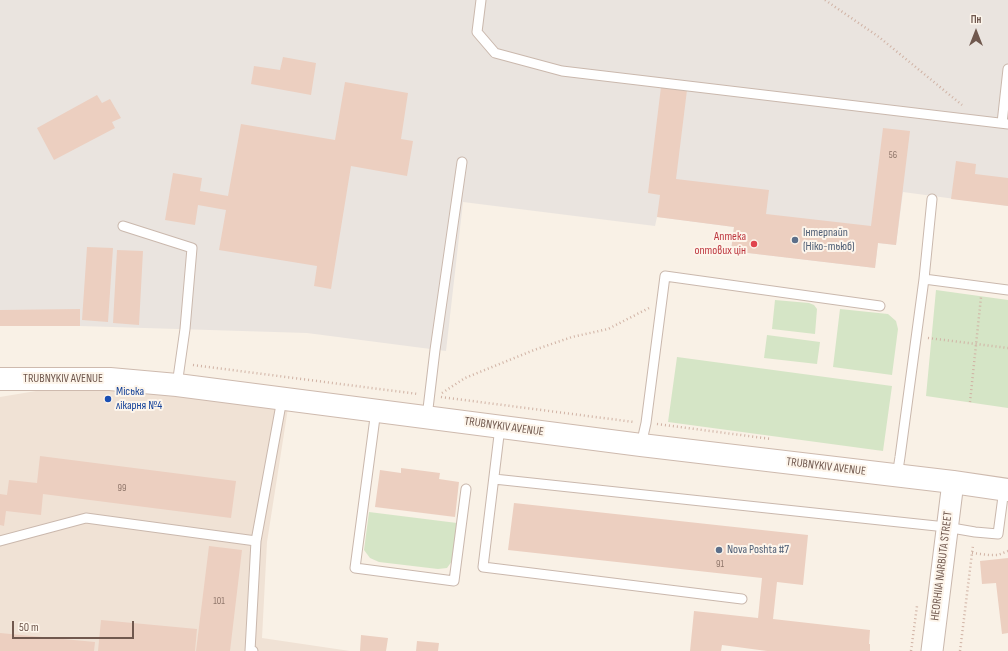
<!DOCTYPE html>
<html>
<head>
<meta charset="utf-8">
<style>
  body { margin:0 }
  #map { position:relative; width:1008px; height:651px; overflow:hidden; background:#f9f1e6; font-family:"Sofia Sans Condensed",sans-serif }
  canvas { display:block }
  .north { position:absolute; left:956px; top:12px; width:40px; height:40px; -webkit-text-stroke:3px #fdf5eb; paint-order:stroke; rotate:0deg; font-size:11px; font-weight:700; line-height:16px; text-align:center; color:#70584e }
  .north::after { content:''; display:block; margin:auto; width:14px; height:18px; background:#70584e; clip-path:polygon(50% 0,100% 100%,50% 72%,0 100%) }
  .scale { position:absolute; left:12px; top:621px; width:122px; height:18px; box-sizing:border-box; border:2px solid #70584e; border-top:0; padding-left:5px; font-size:12px; line-height:14px; white-space:nowrap; color:#70584e; -webkit-text-stroke:3px #fdf5eb; paint-order:stroke }
</style>
</head>
<body>
<div id="map">
<canvas width="1008" height="651"></canvas>
<div class="north">Пн</div>
<div class="scale">50 m</div>
</div>
<script>
const context = document.querySelector('canvas').getContext('2d');
context.lineJoin = 'round';
function fill(path, color) {
  context.fillStyle = color;
  context.fill(path, 'evenodd');
}
function poly(rows) {
  const path = new Path2D();
  for (const r of rows) {
    path.moveTo(r[0], r[1]);
    for (let i = 2; i < r.length; i += 2) path.lineTo(r[i], r[i + 1]);
  }
  return path;
}
function trace(path, color, width, dash) {
  context.strokeStyle = color;
  context.lineWidth = width;
  context.lineCap = dash ? 'butt' : 'round';
  context.setLineDash(dash || []);
  context.stroke(path);
}
function drawText(font, color, halo, rows, align = 'center') {
  context.font = font + ' "Sofia Sans Condensed",sans-serif';
  context.lineWidth = 4;
  context.setLineDash([]);
  context.textBaseline = 'middle';
  context.strokeStyle = halo;
  context.fillStyle = color;
  for (const [text, x, y, turn = 0] of rows) {
    context.save();
    context.translate(x, y);
    context.rotate((+turn || 0) * Math.PI / 180);
    context.textAlign = isNaN(turn) ? turn : align;
    if (halo) context.strokeText(text, 0, 0);
    context.fillText(text, 0, 0);
    context.restore();
  }
}
fill(poly([
  [54,388,177,392,288,408,267,542,262,638,350,651,0,651,0,397]
]), '#f0e2d5');
fill(poly([
  [0,0,1008,0,1008,206,903,192,896,245,878,243,875,268,731,251,734,227,657,217,655,226,463,202,446,351,307,333,80,326,0,326]
]), '#eae4df');
fill(poly([
  [936,290,1008,300,1008,408,926,396],
  [775,300,809,303,814,305,817,309,815,334,772,329],
  [840,309,888,314,896,321,898,329,892,375,833,367],
  [767,335,820,342,817,364,764,358],
  [677,357,892,386,883,451,668,422],
  [369,512,457,523,452,561,447,568,438,569,379,562,370,558,364,550]
]), '#d5e5c6');
fill(poly([
  [283,57,316,63,311,95,251,84,254,66,280,70],
  [345,82,408,93,401,139,413,141,407,176,351,166,331,289,314,286,317,266,219,250,226,210,198,205,195,225,165,220,173,173,202,178,200,191,228,196,241,124,335,140],
  [661,87,687,90,676,179,769,190,766,214,871,226,883,128,910,131,896,245,878,243,875,268,731,251,734,227,657,217,660,195,648,193],
  [97,95,102,103,110,99,121,118,112,122,115,128,54,160,37,128],
  [956,161,976,164,975,174,1008,178,1008,206,951,199],
  [87,247,113,248,108,322,82,320],
  [117,250,143,251,139,325,113,323],
  [80,309,80,326,0,326,0,310],
  [40,456,236,481,231,518,43,494,41,515,6,511,4,526,0,525,0,494,7,495,9,480,37,483],
  [401,468,440,473,439,479,459,482,455,517,375,507,380,470,401,473],
  [514,503,808,535,803,585,777,582,773,619,870,630,869,644,870,644,870,651,767,651,722,645,721,651,690,651,694,611,758,618,762,578,508,550],
  [209,546,242,550,230,651,196,651],
  [1008,558,1008,633,1002,634,996,583,982,584,980,561],
  [101,620,197,629,195,651,98,651],
  [0,633,95,642,94,651,0,651],
  [361,635,388,638,386,651,360,651],
  [417,641,439,643,438,651,416,651]
]), '#eccfc0');
const service = poly([
  [481,0,477,32,495,53,562,71,1008,124],
  [1002,123,1008,69],
  [123,226,192,248,185,329,177,385],
  [924,279,932,199],
  [376,410,355,568,454,581,466,489],
  [427,417,435,350,462,162],
  [500,427,483,567,742,599],
  [641,445,646,423,665,276,880,306],
  [897,476,900,457,924,279,1008,290],
  [494,479,946,527,975,532,998,534,1004,489],
  [0,541,86,518,256,541,282,399],
  [253,651,250,651,256,541]
]);
const tertiary = poly([
  [932,651,953,482]
]);
const secondary = poly([
  [0,379,110,379,177,385,641,445,953,482,1008,490]
]);
trace(service, '#cab8ad', 11);
trace(tertiary, '#cab8ad', 23);
trace(secondary, '#cebaae', 24);
trace(poly([
  [825,0,879,37,962,105],
  [928,338,1008,348],
  [193,365,418,394],
  [442,393,465,378,534,350,572,337,608,329,649,308],
  [441,397,634,422],
  [970,402,981,297],
  [657,424,771,439],
  [972,553,989,555,998,555,1008,551],
  [911,651,917,606],
  [960,651,973,545]
]), '#d0b2a4', 2.5, [1, 3]);
trace(service, '#fff', 9);
trace(tertiary, '#fff', 21);
trace(secondary, '#fff', 22);
for (const [x, y, r, color] of [
  [795,240,4,"#5c6f8a"],
  [754,244,4,"#e0444e"],
  [108,399,4,"#1a4fb4"],
  [719,550,4,"#5c6f8a"]
]) {
  const dot = new Path2D();
  dot.arc(x, y, r, 0, 2 * Math.PI);
  context.fillStyle = color;
  context.fill(dot);
  trace(dot, '#fdf5eb', 1.5);
}
drawText('10px', '#8f766a', null, [
  ["56",893,155],
  ["99",122,488],
  ["91",720,564],
  ["101",219,601]
]);
drawText('12px', '#4e5e75', '#fdf5eb', [
  ["Інтерпайп",803,233],
  ["(Ніко-тьюб)",803,247],
  ["Nova Poshta #7",727,550]
], 'left');
drawText('12px', '#be3a42', '#fdf5eb', [
  ["Аптека",746,237],
  ["оптових цін",746,251]
], 'right');
drawText('12px', '#70584e', '#fdf5eb', [
  ["TRUBNYKIV AVENUE",63,379],
  ["TRUBNYKIV AVENUE",504,427,8],
  ["TRUBNYKIV AVENUE",826,467,7],
  ["HEORHIIA NARBUTA STREET",942,566,-83]
]);
drawText('12px', '#164399', '#fdf5eb', [
  ["Міська",116,392],
  ["лікарня №4",116,406]
], 'left');
</script>
</body>
</html>
